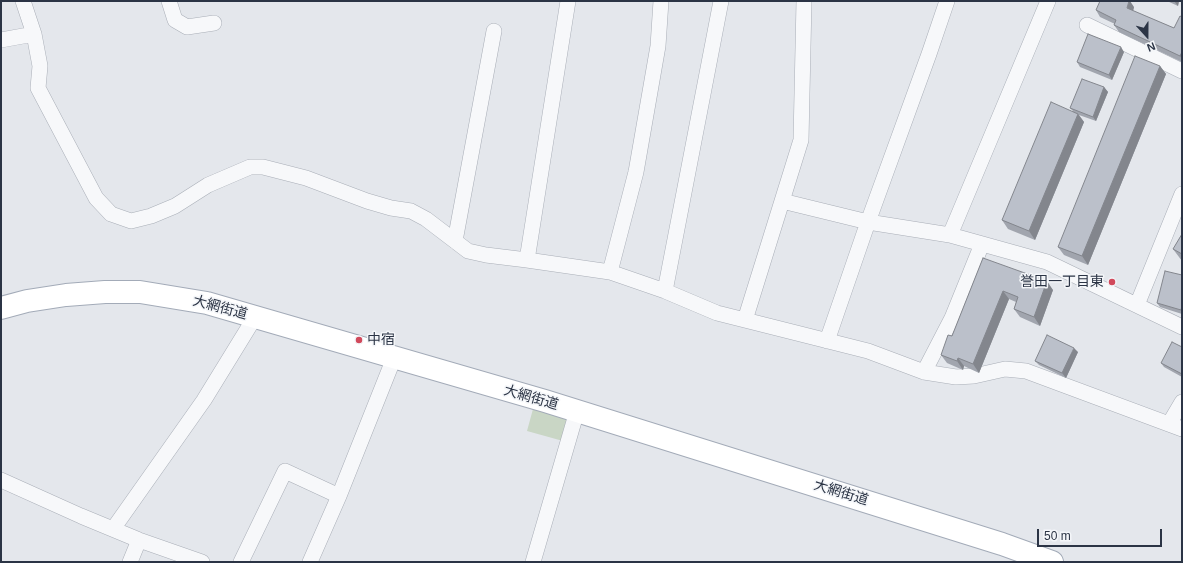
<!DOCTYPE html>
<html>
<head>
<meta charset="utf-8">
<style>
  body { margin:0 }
  #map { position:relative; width:1183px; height:563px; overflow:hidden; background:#e4e7ec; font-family:Helvetica,sans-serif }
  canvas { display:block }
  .frame { position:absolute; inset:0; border:2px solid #2b3445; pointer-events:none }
  .north { position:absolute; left:1127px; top:16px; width:40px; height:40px; -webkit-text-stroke:3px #f4f6f9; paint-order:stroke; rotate:159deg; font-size:11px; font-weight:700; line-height:16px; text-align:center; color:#2b3445 }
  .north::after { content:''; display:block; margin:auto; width:14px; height:18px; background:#2b3445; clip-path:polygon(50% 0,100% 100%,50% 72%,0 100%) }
  .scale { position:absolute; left:1037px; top:529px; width:125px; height:18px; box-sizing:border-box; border:2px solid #2b3445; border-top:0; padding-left:5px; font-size:12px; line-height:14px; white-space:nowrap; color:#2b3445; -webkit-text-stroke:3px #f4f6f9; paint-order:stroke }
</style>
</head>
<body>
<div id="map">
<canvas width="1183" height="563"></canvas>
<div class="frame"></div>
<div class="north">N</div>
<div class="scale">50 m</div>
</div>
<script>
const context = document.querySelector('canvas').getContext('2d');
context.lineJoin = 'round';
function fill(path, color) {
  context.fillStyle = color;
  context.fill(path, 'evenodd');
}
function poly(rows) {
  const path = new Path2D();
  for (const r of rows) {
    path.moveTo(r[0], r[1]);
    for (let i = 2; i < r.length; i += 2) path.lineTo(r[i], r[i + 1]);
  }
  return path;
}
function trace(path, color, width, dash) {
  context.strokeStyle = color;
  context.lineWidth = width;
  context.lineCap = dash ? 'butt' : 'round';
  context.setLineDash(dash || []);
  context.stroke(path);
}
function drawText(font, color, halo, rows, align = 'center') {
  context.font = font + ' Helvetica,"Noto Sans JP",sans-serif';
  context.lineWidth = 3;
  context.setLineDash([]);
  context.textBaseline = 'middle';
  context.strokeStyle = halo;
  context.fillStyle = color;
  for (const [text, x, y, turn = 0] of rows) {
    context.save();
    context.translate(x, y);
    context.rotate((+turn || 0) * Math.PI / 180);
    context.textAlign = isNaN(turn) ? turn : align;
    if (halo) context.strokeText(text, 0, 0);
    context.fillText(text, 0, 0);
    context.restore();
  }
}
fill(poly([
  [533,409,566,417,568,423,563,441,527,431]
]), '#c9d6c5');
const minor = poly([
  [23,1,34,34,40,66,38,88,96,198,111,214,131,221,151,216,175,206,208,185,250,167,263,167,306,178,367,201,391,208,411,211,426,219,468,251,486,255,527,260,610,272,665,291,717,313,868,351,924,372,956,377,974,376,1005,369,1026,371,1182,429],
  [169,1,175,20,187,27,214,23],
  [1087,25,1182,71],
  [1,40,34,34],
  [782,201,868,222,950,235,1047,262,1182,327],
  [950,235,1048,1],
  [455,241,494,31],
  [527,260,568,1],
  [610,272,636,172,658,46,661,1],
  [665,291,721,1],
  [1137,305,1182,194],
  [745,320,801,140,804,1],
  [827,341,868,222,929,54,947,1],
  [924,372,952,318,982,244],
  [1169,424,1182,402],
  [1,480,81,516,139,540,202,562],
  [113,529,204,400,255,317],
  [130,562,139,540],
  [241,562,285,471,339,496],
  [310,562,339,496,394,358],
  [533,562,577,411]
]);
const primary = poly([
  [1,308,27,301,66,295,105,292,140,292,207,303,545,401,1002,544,1052,562]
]);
trace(minor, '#a9aeb7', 16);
trace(primary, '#a3abb8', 24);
trace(minor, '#f7f8fa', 15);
trace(primary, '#fff', 22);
fill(poly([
  [1167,1,1179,1,1178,6],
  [1134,7,1133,11,1174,28,1182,17,1182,62,1119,32,1114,25,1115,24,1100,17,1096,10],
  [1124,52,1112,80,1080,67,1077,62],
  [1160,66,1166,74,1088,265,1064,255,1058,247],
  [1104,87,1108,92,1096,121,1079,115,1084,122,1035,240,1008,229,1002,220,1073,111,1070,108],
  [1182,234,1182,261,1173,249],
  [983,258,1053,290,1040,326,1020,317,1014,309,1016,302,1009,299,979,373,964,366,963,370,947,363,941,355,952,336],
  [1182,275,1182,314,1160,307,1157,303],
  [1182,347,1182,377,1164,367,1161,363],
  [1078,352,1066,378,1039,365,1035,361]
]), '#a1a5ae');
fill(poly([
  [1129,1,1130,1,1134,7,1132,15,1127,8],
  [1174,1,1179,1,1178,6],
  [1121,47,1124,52,1112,80,1109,75],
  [1182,52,1182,59,1180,56],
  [1160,66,1166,74,1088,265,1082,256],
  [1104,87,1108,92,1096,121,1093,117],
  [1078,114,1084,122,1035,240,1029,231],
  [1047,281,1053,290,1040,326,1034,317],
  [1003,291,1009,299,979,373,973,364],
  [1074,348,1078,352,1066,378,1062,373],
  [958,358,964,366,963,370,957,361]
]), '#83868d');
const building = poly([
  [1100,1,1129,1,1127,8,1174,28,1180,16,1182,17,1182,52,1180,56,1114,25,1116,20,1096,10,1100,1],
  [1088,34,1121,47,1109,75,1077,62,1088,34],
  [1135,56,1160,66,1082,256,1058,247,1135,56],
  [1082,79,1104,87,1093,117,1070,108,1082,79],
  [1051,102,1078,114,1029,231,1002,220,1051,102],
  [1182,234,1182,254,1173,249,1182,234],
  [983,258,1047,281,1034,317,1014,309,1018,297,1003,291,973,364,958,358,957,361,941,355,948,335,952,336,983,258],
  [1165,271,1182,275,1182,306,1181,310,1157,303,1165,271],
  [1047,335,1074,348,1062,373,1035,361,1047,335],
  [1172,342,1182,347,1182,374,1161,363,1172,342]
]);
fill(building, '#bbc0ca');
trace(building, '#83868d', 1);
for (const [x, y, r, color] of [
  [1112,282,4,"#d1495b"],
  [359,340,4,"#d1495b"]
]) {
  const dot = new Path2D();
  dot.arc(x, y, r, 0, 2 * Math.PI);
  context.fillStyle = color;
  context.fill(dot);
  trace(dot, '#f4f6f9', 1.5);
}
drawText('14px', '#2b3445', '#f4f6f9', [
  ["誉田一丁目東",1104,282],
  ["中宿",367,340,"left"]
], 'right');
drawText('14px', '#2b3445', '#f4f6f9', [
  ["大網街道",220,308,15],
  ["大網街道",531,398,16],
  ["大網街道",841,493,17]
]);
</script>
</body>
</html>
